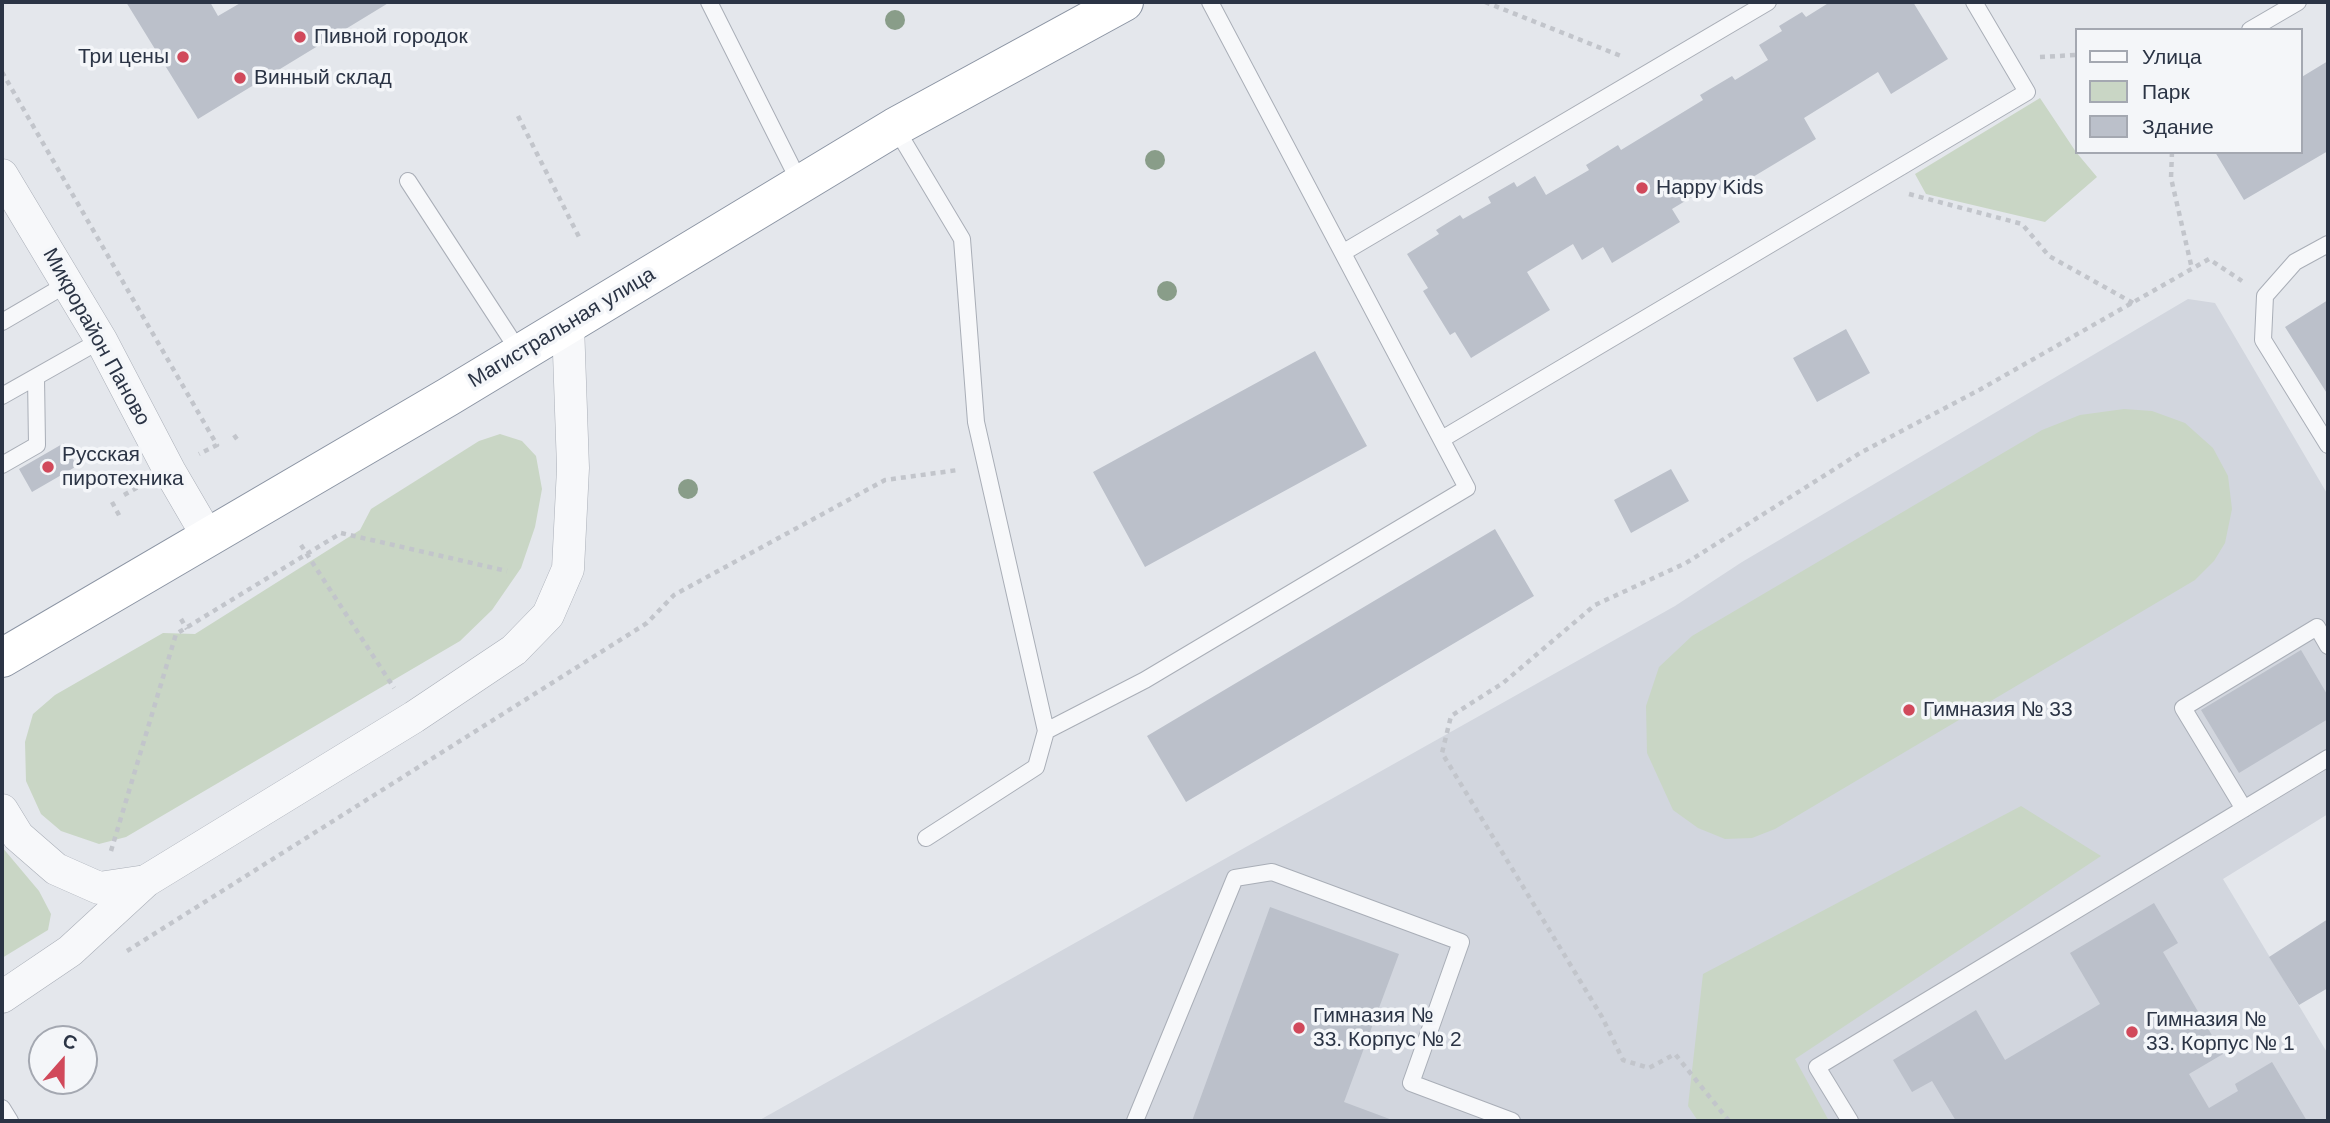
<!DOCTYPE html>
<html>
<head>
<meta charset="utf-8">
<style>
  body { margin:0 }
  #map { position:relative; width:2330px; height:1123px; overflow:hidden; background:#e4e7ec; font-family:Helvetica,sans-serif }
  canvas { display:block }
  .frame { position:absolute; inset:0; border:4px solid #2b3445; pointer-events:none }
  .legend { position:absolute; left:2075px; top:28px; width:228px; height:126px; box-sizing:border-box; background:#f4f6f9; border:2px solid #a4a8b1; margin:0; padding:9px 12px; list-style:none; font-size:21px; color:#2b3445 }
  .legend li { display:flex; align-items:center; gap:14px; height:35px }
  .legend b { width:35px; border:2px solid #a4a8b1 }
  .north { position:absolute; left:28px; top:1025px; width:70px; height:70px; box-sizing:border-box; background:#f4f6f9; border:2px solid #a4a8b1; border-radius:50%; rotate:21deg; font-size:19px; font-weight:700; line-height:28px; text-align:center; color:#2b3445 }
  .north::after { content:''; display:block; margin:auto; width:24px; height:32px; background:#d1495b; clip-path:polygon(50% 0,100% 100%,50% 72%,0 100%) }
</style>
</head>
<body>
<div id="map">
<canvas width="2330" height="1123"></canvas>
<div class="frame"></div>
<ul class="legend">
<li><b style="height:9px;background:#f7f8fa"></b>Улица</li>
<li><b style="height:19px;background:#c9d6c5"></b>Парк</li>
<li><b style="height:19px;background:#bbc0ca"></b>Здание</li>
</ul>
<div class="north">С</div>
</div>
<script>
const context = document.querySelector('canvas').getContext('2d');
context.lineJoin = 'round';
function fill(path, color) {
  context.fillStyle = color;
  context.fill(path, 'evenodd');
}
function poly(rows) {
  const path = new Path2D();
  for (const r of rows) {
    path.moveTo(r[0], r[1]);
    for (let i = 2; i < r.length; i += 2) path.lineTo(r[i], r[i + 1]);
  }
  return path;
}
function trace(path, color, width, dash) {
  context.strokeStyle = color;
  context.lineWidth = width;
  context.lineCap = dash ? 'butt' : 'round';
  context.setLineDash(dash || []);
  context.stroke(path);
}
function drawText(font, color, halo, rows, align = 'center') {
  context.font = font + ' Helvetica,sans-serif';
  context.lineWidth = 7;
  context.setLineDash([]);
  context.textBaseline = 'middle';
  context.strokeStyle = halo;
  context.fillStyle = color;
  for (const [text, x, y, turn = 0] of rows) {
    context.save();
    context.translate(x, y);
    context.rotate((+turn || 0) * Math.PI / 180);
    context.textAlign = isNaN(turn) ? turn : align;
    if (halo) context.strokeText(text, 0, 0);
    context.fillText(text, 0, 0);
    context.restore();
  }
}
fill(poly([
  [2188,299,2215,303,2328,495,2328,814,2223,879,2328,1054,2328,1121,758,1121,1675,606,1742,562]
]), '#d2d6de');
fill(poly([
  [2040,98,2076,152,2097,177,2045,222,1926,194,1915,174],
  [2124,409,2152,411,2185,423,2213,448,2228,476,2232,509,2225,543,2214,561,2195,580,1775,829,1752,838,1725,839,1698,828,1673,810,1647,753,1646,706,1659,667,1692,636,2042,430,2080,415],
  [500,434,522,441,536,456,542,489,535,527,521,568,492,610,460,641,126,837,99,844,61,831,41,814,26,781,25,742,33,714,55,695,163,633,195,634,360,530,371,509,479,441],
  [2021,806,2101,856,1795,1059,1829,1121,1698,1121,1688,1106,1703,974],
  [2,847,39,891,51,914,48,930,2,958]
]), '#c9d6c5');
fill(poly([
  [126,2,210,2,218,16,242,2,390,2,198,119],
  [1830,2,1913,2,1948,59,1891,94,1878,72,1804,118,1816,139,1723,195,1715,183,1672,209,1680,222,1612,263,1603,247,1582,260,1573,244,1527,272,1550,310,1471,358,1455,332,1450,335,1423,291,1428,288,1407,254,1439,234,1436,230,1460,215,1463,219,1491,203,1488,197,1514,182,1517,187,1535,176,1546,195,1589,170,1586,165,1618,145,1621,150,1703,100,1700,95,1732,76,1735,80,1768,60,1759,45,1782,31,1779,26,1802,12,1806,17],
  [2328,61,2328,151,2244,200,2215,152,2300,152,2300,78],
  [2328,300,2328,395,2285,327],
  [1846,329,1870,373,1817,402,1793,358],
  [1315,351,1367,446,1145,567,1093,472],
  [64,443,77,466,32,492,19,469],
  [1671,469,1689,501,1631,533,1614,500],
  [1495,529,1534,596,1186,802,1147,736],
  [2301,650,2328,696,2328,719,2239,773,2201,710],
  [2154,903,2178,943,2163,952,2223,1054,2189,1074,2209,1108,2238,1091,2235,1084,2272,1062,2307,1121,1956,1121,1932,1081,1912,1092,1893,1060,1976,1010,2005,1060,2100,1004,2070,953],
  [1270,907,1399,954,1344,1102,1395,1121,1192,1121],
  [2328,919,2328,988,2299,1005,2269,957]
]), '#bbc0ca');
const service = poly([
  [709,2,800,183],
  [2250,30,2298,2],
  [895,127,962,239,976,422,1046,731,1145,680,1467,488,1210,2],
  [408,181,520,353],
  [2328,244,2295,262,2265,296,2263,340,2328,445],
  [1344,252,1768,2],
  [2,322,67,284],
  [2,396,101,340],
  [1442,439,2027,92,1974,2],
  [2,465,37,445,36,377],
  [2244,809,2183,708,2317,627,2328,646],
  [926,838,1036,767,1046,731],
  [2,1108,10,1121],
  [1135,1121,1235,878,1272,872,1461,942,1411,1083,1512,1121],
  [1850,1121,1817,1067,2328,758]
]);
const minor = poly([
  [2,175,101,340,169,470,208,537],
  [2,810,18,836,56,869,99,888,146,881],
  [2,997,70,951,146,881,414,717,514,650,548,615,568,569,573,468,568,324]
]);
const trunk = poly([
  [2,658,448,397,895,127,1124,2]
]);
trace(service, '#a9aeb7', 18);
trace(minor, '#a9aeb7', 33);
trace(trunk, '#8b94a3', 40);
trace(poly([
  [1485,2,1621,56],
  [2040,57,2076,55],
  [2,72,217,445,199,454],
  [518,116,579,237],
  [2172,152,2171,178,2192,269],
  [1909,194,2022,224,2049,256,2133,303],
  [234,435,239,442],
  [124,495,140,486],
  [112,502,120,517],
  [301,545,394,688],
  [181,619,187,629],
  [111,851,176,634,341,533,507,571],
  [127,951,647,623,674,595,885,480,958,470],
  [1729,1121,1675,1054,1649,1068,1623,1060,1602,1017,1442,753,1451,716,1503,683,1595,605,1686,563,1860,453,1981,389,2209,259,2242,281]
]), '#c2c5cb', 4.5, [5, 5]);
trace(service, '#f7f8fa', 16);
trace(minor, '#f7f8fa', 32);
trace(trunk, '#fff', 38);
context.fillStyle = '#899d89';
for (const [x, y] of [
  [895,20],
  [1155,160],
  [1167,291],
  [688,489]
]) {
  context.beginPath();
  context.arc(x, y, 10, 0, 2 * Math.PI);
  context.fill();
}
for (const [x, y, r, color] of [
  [300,37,7,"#d1495b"],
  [183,57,7,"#d1495b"],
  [240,78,7,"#d1495b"],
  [1642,188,7,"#d1495b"],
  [48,467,7,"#d1495b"],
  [1909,710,7,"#d1495b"],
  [1299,1028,7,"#d1495b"],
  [2132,1032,7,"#d1495b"]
]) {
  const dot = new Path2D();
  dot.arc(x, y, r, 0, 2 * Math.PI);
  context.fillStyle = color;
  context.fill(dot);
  trace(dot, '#f4f6f9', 2.5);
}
drawText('21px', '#2b3445', '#f4f6f9', [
  ["Пивной городок",314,37],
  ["Три цены",169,57,"right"],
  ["Винный склад",254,78],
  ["Happy Kids",1656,188],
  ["Русская",62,455],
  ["пиротехника",62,479],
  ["Гимназия № 33",1923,710],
  ["Гимназия №",1313,1016],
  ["33. Корпус № 2",1313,1040],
  ["Гимназия №",2146,1020],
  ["33. Корпус № 1",2146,1044]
], 'left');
drawText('21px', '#2b3445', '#f4f6f9', [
  ["Магистральная улица",562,328,-31],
  ["Микрорайон Паново",96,337,61]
]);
</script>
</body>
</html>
